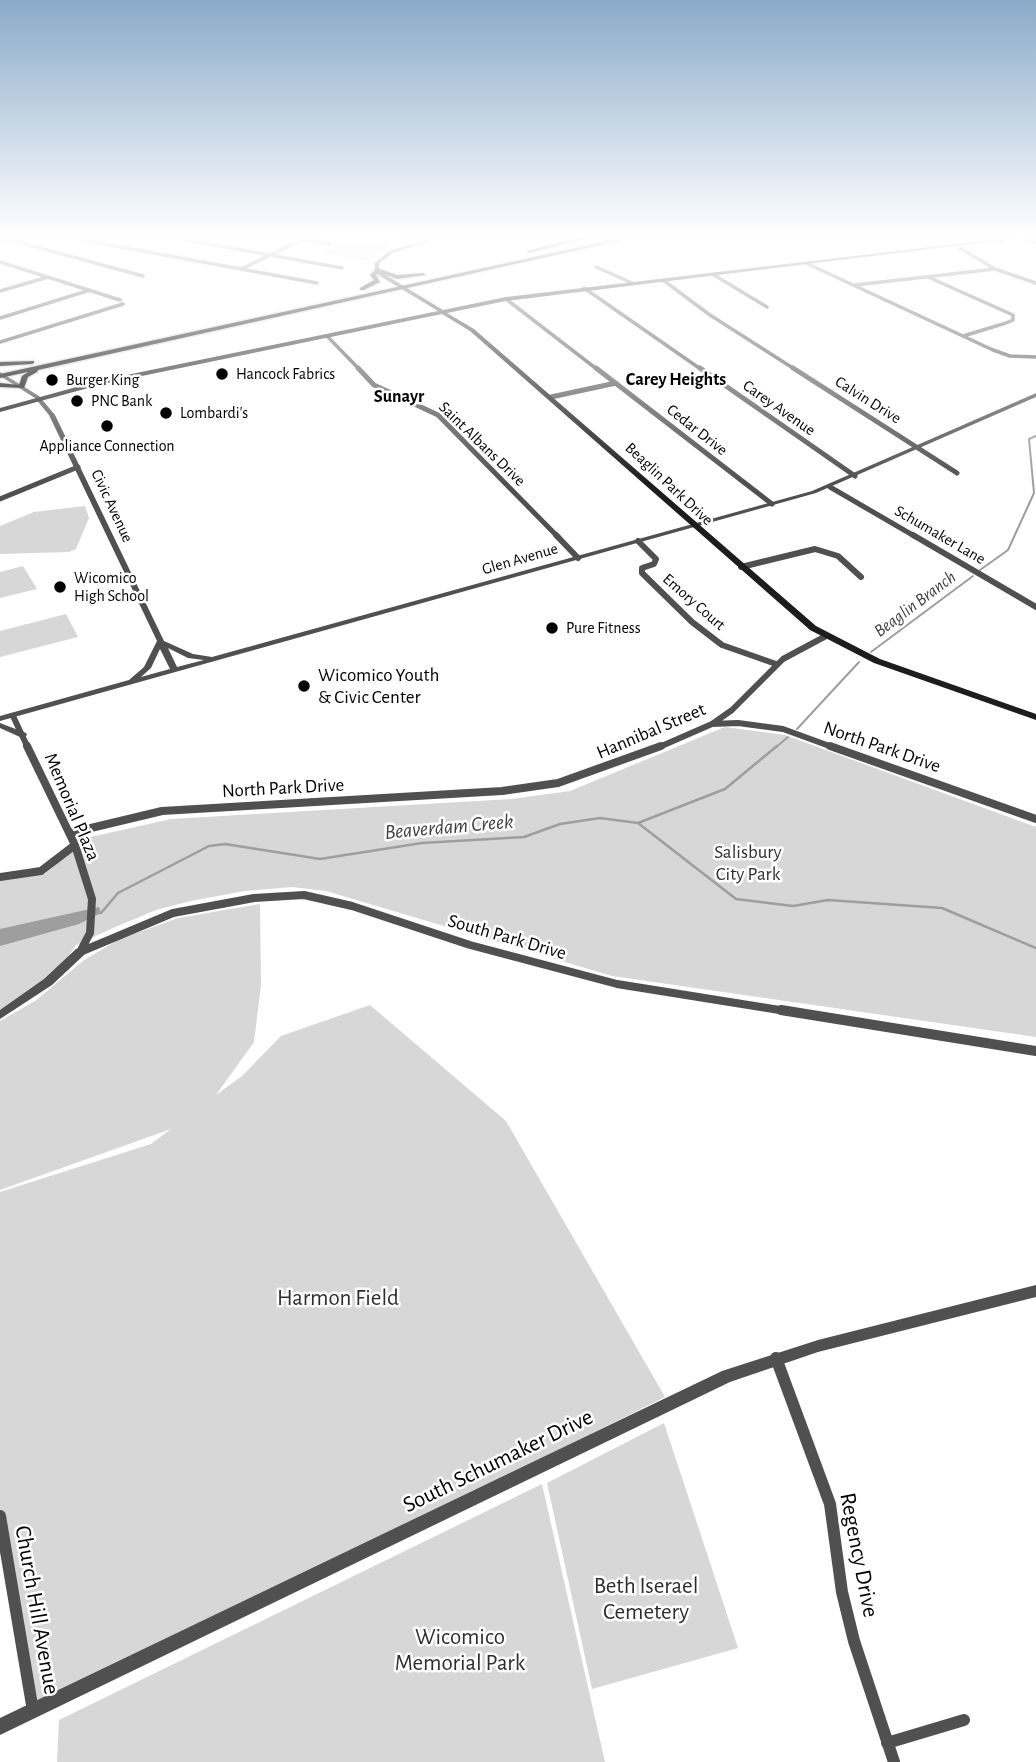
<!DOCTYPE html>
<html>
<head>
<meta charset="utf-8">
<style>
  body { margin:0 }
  canvas { display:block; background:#fff }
</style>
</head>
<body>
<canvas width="1036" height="1762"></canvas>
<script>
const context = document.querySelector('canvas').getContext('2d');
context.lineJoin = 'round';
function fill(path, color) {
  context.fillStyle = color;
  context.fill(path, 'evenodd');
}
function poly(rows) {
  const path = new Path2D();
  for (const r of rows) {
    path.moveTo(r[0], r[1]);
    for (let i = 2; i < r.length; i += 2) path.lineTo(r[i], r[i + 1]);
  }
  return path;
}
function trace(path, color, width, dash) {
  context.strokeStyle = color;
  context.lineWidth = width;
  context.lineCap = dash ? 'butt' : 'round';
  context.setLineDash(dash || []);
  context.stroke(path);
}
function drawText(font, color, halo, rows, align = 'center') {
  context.font = font + ' "Alegreya Sans",sans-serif';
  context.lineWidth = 5;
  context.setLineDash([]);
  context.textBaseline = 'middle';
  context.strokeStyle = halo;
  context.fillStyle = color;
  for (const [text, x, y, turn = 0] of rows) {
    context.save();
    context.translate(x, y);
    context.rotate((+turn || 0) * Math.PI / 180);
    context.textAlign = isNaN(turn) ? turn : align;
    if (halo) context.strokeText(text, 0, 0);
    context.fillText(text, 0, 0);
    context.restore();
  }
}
fill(poly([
  [316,236,400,236,403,239,365,260,323,253,339,244,310,239],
  [85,506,89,518,76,549,69,552,0,554,0,526,34,512],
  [23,566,37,589,0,598,0,572],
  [66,614,78,637,0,657,0,631],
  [725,727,785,735,1036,827,1036,1037,612,976,326,891,292,887,245,891,191,901,156,910,113,928,76,945,66,960,37,986,0,1012,0,879,45,874,86,838,171,819,511,799,570,791],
  [260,904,261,985,254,1042,216,1095,242,1076,281,1036,370,1005,506,1121,665,1397,33,1711,0,1535,0,1192,151,1144,171,1129,0,1190,0,1021,35,1001,84,960,120,939,178,918],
  [664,1423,738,1648,592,1689,547,1483],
  [542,1484,605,1762,57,1762,59,1720]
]), '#d7d7d7');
fill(poly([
  [99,907,101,913,79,924,0,946,0,929]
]), '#9e9e9e');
trace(poly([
  [980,570,1008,550,1034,493,1029,439,1036,436],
  [871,652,973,576],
  [797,729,859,662],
  [775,748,788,737]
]), '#9e9e9e', 2);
trace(poly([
  [638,823,725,789,777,746],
  [101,913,118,893,209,846,225,844,320,859,422,843,524,837,560,824,600,818,638,823,736,899,793,906,828,900,942,908,1036,948]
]), '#9e9e9e', 2.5);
const primary = poly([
  [586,236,597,236,529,253,526,251,586,236],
  [630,236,641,236,38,370,37,372,28,377,24,388,0,387,0,383,19,385,22,376,28,372,0,378,0,374,630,236],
  [377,268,397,275,423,273,426,275,397,279,378,272,376,275,380,282,364,290,360,290,360,288,374,280,370,275,377,268],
  [34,361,34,363,32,364,0,366,0,362,34,361]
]);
trace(primary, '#dbdbdb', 3);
trace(poly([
  [61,236,317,283],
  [166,236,342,268],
  [285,236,330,244],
  [7,239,143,276],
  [1025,239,1036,242],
  [960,248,995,269,1036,283],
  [0,262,120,300],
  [808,264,993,350,1010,356,1036,357],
  [596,267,632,283],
  [241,269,310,236],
  [714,275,767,307],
  [928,277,1013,315,1013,320,1006,323,963,336],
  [663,280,710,315,796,370],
  [855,285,995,269],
  [584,288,702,370],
  [0,291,48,277],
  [506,299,598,370],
  [0,318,90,290],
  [327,336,360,370],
  [0,342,123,304]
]), '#505050', 3.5);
trace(poly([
  [358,368,374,385,438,415,558,537],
  [596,368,772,504],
  [700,368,855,476],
  [793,368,957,473],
  [551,397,616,383],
  [830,487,916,537],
  [0,499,78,467]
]), '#505050', 5);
trace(poly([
  [556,535,578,558],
  [913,535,1036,607],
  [638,541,656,559,654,564,642,568,642,573,692,622,722,645,776,664],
  [741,567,815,549,838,556,861,577],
  [13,716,28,748],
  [712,724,738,723,783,729,835,748],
  [657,748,712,724,732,710,783,659,826,636]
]), '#505050', 6);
trace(poly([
  [27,746,75,845,92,899,90,933,80,952],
  [830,746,1036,819],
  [70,833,162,811,502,791,558,783,661,746],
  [0,877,41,871,75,845],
  [80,952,173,913,254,898,304,895,352,906,470,945,617,984,792,1012]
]), '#505050', 8);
trace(poly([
  [781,1010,1036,1051]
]), '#505050', 10);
trace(poly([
  [776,1358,830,1504,842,1592,854,1641,894,1762],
  [0,1516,33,1711],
  [887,1743,964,1720]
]), '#505050', 12);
fill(poly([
  [985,236,992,236,1007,242,1003,243,985,236],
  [0,372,39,396,55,415,164,641,193,654,212,657,812,491,1034,394,1036,393,1036,397,816,493,0,721,0,716,129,680,144,667,157,641,49,415,35,398,0,376,0,372],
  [168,648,188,658,204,660,177,667,168,648],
  [160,649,170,669,141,677,151,668,160,649],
  [0,723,26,733,27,735,23,738,20,737,0,728,0,723],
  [80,948,84,949,85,952,84,955,52,985,0,1019,0,1010,44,979,76,949,80,948],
  [1036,1285,1036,1297,818,1352,730,1382,0,1735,0,1718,722,1371,818,1340,1036,1285]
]), '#505050');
fill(poly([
  [12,236,20,236,0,242,0,240,12,236],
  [439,236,446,236,393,253,379,263,379,271,443,310,506,297,1023,236,1036,236,506,301,447,313,474,329,816,626,880,659,1036,714,1036,720,874,663,810,630,470,331,442,314,103,384,0,412,0,408,102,380,438,311,375,273,375,263,389,251,439,236]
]), '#1d1d1d');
fill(primary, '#000');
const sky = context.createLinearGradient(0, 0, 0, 483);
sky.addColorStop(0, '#8aabca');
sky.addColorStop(0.49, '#fff');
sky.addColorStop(1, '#ffffff00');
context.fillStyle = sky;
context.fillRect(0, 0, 1036, 483);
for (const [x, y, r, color] of [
  [222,374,7,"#000"],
  [52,380,7,"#000"],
  [77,401,7,"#000"],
  [166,413,7,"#000"],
  [107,426,7,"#000"],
  [60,587,7,"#000"],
  [552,628,7,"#000"],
  [304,686,7,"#000"]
]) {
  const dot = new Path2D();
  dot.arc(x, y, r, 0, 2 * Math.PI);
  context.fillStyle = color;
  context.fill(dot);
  trace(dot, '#fff', 2.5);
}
drawText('16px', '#000', '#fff', [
  ["Hancock Fabrics",236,374],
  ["Burger King",66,380],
  ["PNC Bank",91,401],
  ["Lombardi's",180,413],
  ["Appliance Connection",107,446,"center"],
  ["Wicomico",74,578],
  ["High School",74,596],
  ["Pure Fitness",566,628]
], 'left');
drawText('16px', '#000', '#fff', [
  ["Calvin Drive",868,400,32],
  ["Carey Avenue",779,408,35],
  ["Cedar Drive",697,430,38],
  ["Saint Albans Drive",482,444,44],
  ["Beaglin Park Drive",669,484,43],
  ["Civic Avenue",112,506,65],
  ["Schumaker Lane",940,535,30],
  ["Glen Avenue",520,559,-16],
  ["Emory Court",694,602,41]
]);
drawText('bold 18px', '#000', '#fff', [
  ["Carey Heights",676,380],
  ["Sunayr",399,397]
]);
drawText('italic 18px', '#3f3f3f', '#fff', [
  ["Beaglin Branch",915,604,-37]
]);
drawText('19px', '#000', '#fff', [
  ["Wicomico Youth",318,675],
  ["& Civic Center",318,697]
], 'left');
drawText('19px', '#000', '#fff', [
  ["Hannibal Street",651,731,-23],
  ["North Park Drive",882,747,19],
  ["North Park Drive",283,788,-3],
  ["Memorial Plaza",72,807,67],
  ["South Park Drive",507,937,16]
]);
drawText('19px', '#2e2e2e', '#fff', [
  ["Salisbury",748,852],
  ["City Park",748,874]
]);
drawText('italic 21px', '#3f3f3f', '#fff', [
  ["Beaverdam Creek",449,827,-5]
]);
drawText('23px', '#2e2e2e', '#fff', [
  ["Harmon Field",338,1298],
  ["Beth Iserael",646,1586],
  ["Cemetery",646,1612],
  ["Wicomico",460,1637],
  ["Memorial Park",460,1663]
]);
drawText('23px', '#000', '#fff', [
  ["South Schumaker Drive",498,1461,-26],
  ["Regency Drive",859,1555,79],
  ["Church Hill Avenue",37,1610,80]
]);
</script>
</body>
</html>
